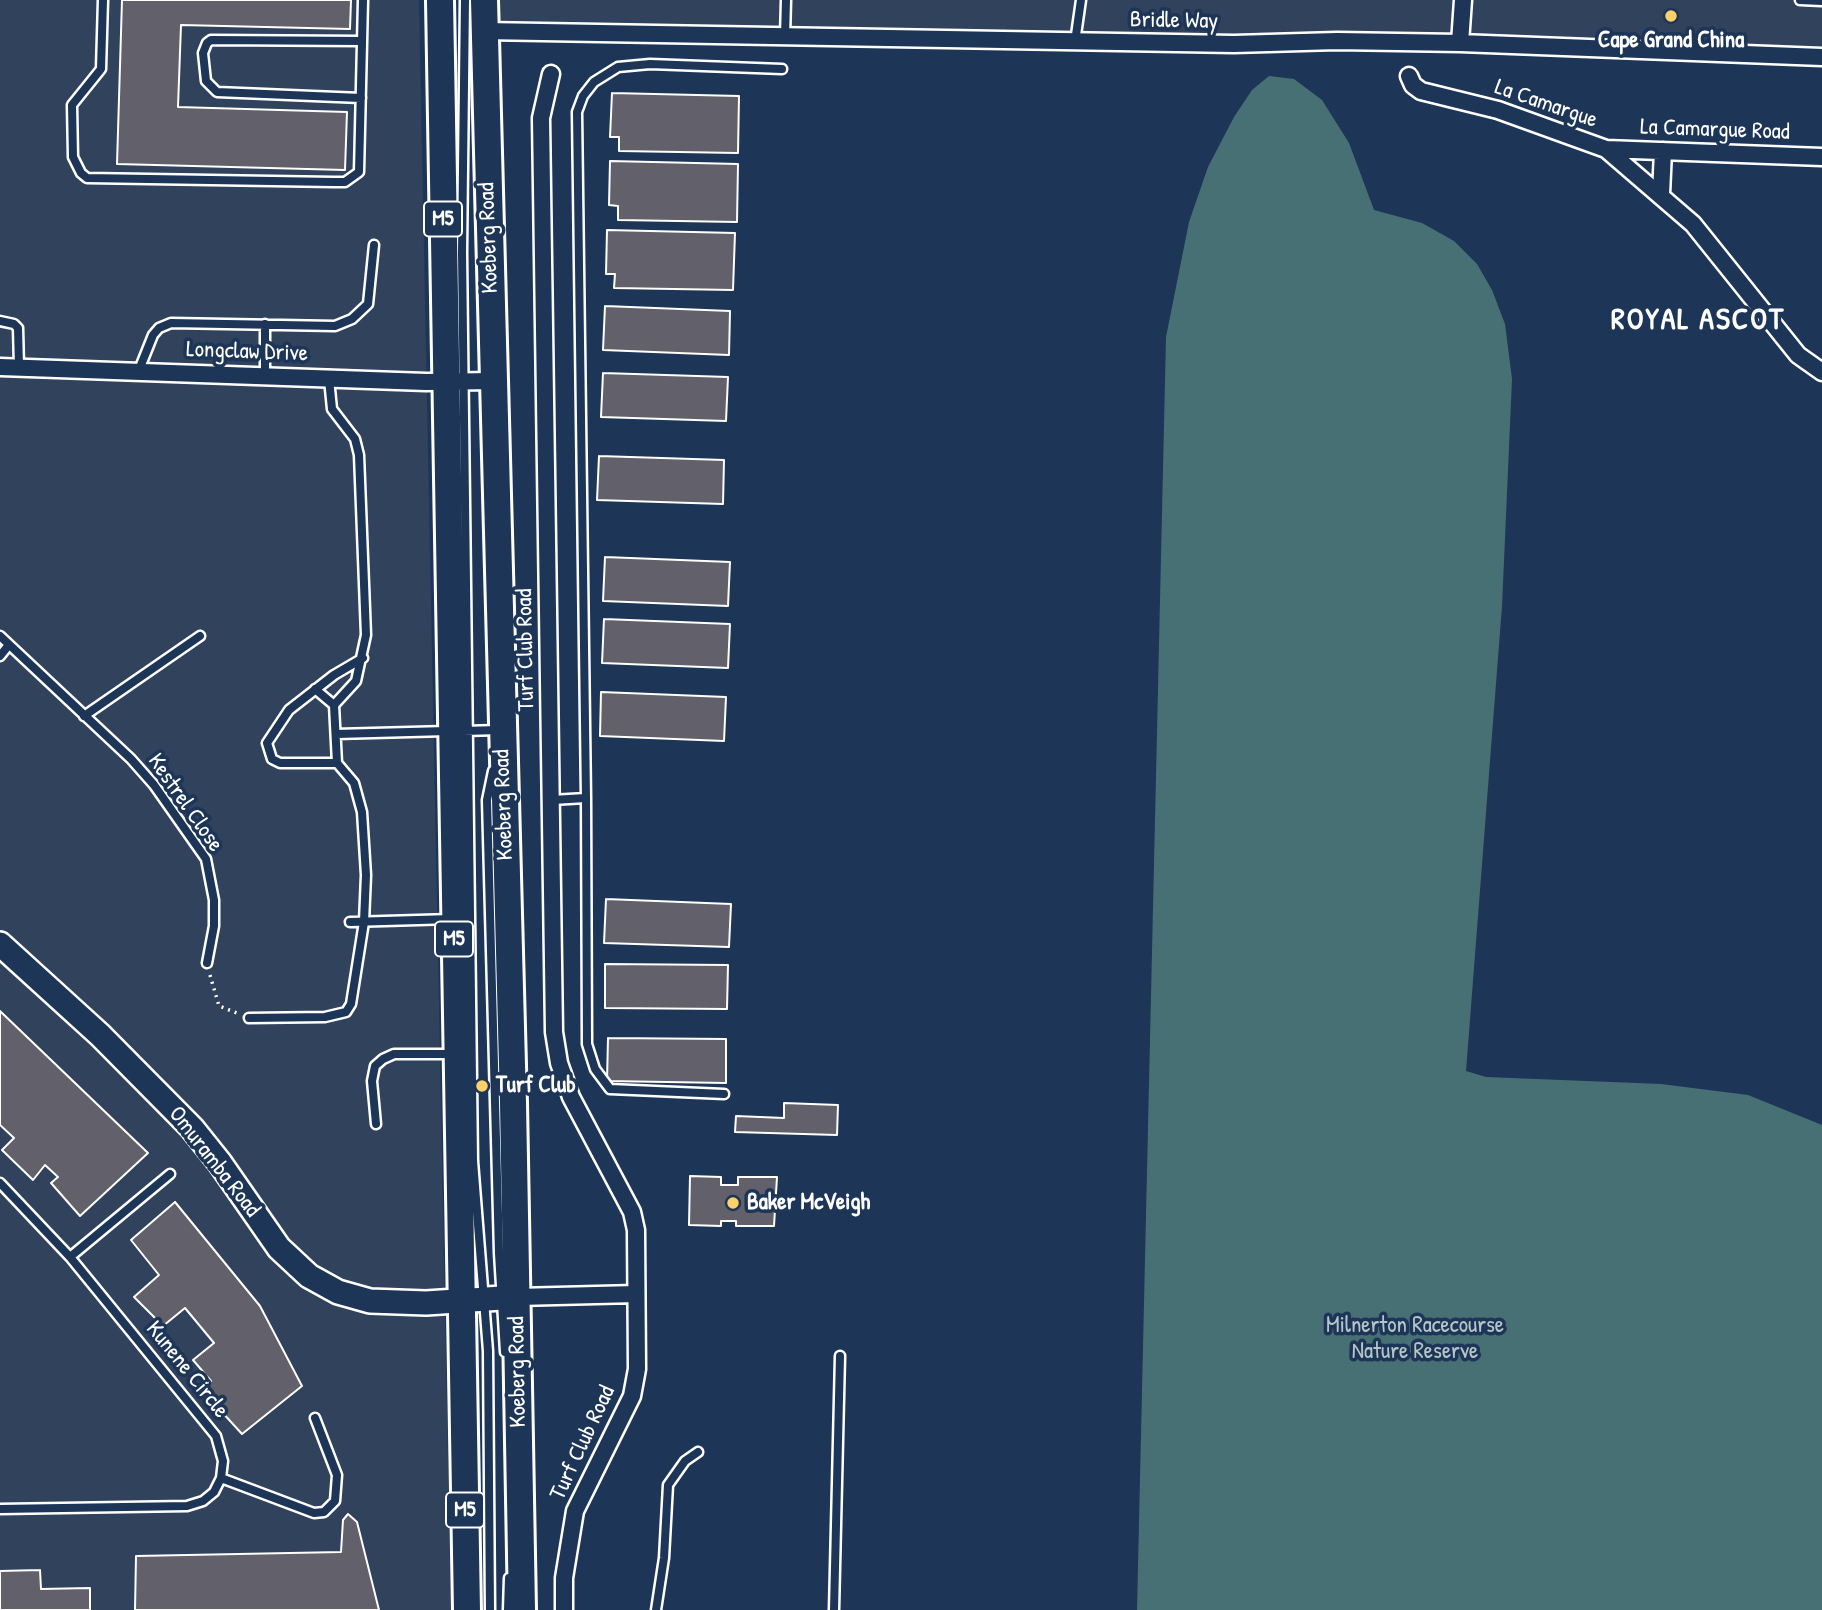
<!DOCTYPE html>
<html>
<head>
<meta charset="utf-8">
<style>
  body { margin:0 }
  canvas { display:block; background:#1d3557 }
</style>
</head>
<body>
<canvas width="1822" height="1610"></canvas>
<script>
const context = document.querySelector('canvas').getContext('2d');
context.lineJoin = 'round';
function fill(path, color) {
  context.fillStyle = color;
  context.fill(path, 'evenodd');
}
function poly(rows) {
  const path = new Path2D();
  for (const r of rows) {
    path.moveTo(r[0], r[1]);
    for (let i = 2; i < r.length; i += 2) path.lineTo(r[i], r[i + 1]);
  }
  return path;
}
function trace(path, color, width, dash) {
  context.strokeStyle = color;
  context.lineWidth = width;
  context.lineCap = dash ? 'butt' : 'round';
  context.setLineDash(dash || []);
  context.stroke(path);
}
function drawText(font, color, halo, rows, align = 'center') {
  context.font = font + ' "Patrick Hand",sans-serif';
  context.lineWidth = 7;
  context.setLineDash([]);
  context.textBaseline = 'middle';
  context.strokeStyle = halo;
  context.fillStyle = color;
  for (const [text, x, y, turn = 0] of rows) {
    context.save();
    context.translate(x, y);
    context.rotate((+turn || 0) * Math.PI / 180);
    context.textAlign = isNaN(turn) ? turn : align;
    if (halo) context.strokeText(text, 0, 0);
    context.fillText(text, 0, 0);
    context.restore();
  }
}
fill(poly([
  [0,0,419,0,451,1610,0,1610],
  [484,0,1822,0,1822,57,484,31]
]), '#31425d');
fill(poly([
  [1269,76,1294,79,1322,100,1349,143,1374,210,1422,223,1454,241,1477,264,1492,290,1505,324,1512,379,1502,606,1466,1071,1486,1077,1661,1084,1748,1095,1822,1125,1822,1610,1137,1610,1166,337,1189,222,1208,167,1234,117,1252,90]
]), '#477075');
const building = poly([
  [122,0,351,0,350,29,181,25,178,107,347,112,345,170,117,164,122,0],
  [612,93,739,96,738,153,619,151,619,137,610,137,612,93],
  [610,161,738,164,737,222,618,220,618,206,609,205,610,161],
  [607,230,735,233,733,290,614,288,615,274,606,274,607,230],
  [605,306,730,311,729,355,603,350,605,306],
  [603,373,728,377,726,421,601,417,603,373],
  [599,456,724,460,723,504,597,500,599,456],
  [605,557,730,562,728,606,603,601,605,557],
  [604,619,730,624,728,668,602,663,604,619],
  [601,692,726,697,724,741,600,736,601,692],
  [606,899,731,904,729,947,604,943,606,899],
  [605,964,728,965,727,1009,605,1008,605,964],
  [0,1011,148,1153,80,1216,51,1183,58,1177,45,1165,33,1180,2,1150,14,1138,0,1125,0,1011],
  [608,1038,726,1039,726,1083,607,1081,608,1038],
  [784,1103,838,1105,837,1135,735,1132,736,1116,784,1118,784,1103],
  [690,1176,721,1177,721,1185,738,1185,738,1177,777,1177,774,1226,736,1226,736,1221,721,1221,721,1226,689,1225,690,1176],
  [175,1202,260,1306,302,1386,242,1434,200,1388,211,1381,193,1360,214,1343,185,1308,163,1326,134,1297,159,1275,131,1240,175,1202],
  [348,1514,357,1522,379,1610,135,1610,136,1556,341,1552,343,1520,348,1514],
  [40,1570,41,1589,90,1588,90,1610,0,1610,0,1571,40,1570]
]);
fill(building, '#61606b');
trace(building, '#fff', 2);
const lane = poly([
  [103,0,101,69,72,105,73,157,81,173,87,178,334,182,345,182,359,172,363,0],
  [465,0,462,253,473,1161,488,1351,490,1610],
  [1800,0,1822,1],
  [785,37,786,0],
  [1075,42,1081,0],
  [361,98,217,92,206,81,203,53,207,43,211,40,362,41],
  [0,321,14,324,18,328,19,367],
  [139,370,153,335,159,328,171,323,335,326,352,319,368,304,374,245],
  [265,376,265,324],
  [0,636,131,759,154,785,206,859,214,900,214,926,207,963],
  [0,656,8,646],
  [315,689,334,705],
  [84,716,200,636],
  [463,731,499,730],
  [336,734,447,731],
  [337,763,280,763,272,759,267,743,289,710,334,675,363,658],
  [493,771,487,800,499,1253,505,1352],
  [586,798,587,1044,595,1069,610,1089,724,1094],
  [552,800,586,798,577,112,583,96,594,82,618,67,650,64,782,69],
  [350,922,452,919],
  [249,1018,325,1017,346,1012,351,1004,364,922,366,875,362,812,354,783,337,763,334,705,356,681,366,635,359,455,355,439,332,409,329,379],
  [376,1124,372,1081,375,1066,383,1059,394,1054,453,1054],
  [0,1183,70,1257,216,1436,223,1461,221,1478,214,1492,203,1501,187,1506,0,1509],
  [70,1257,170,1174],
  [221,1478,314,1513,324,1512,335,1501,337,1475,315,1418],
  [508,1610,509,1578],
  [656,1610,664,1558,668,1485,685,1461,698,1452],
  [834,1610,840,1356]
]);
const street = poly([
  [484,31,1234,44,1337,41,1460,43,1822,57],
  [1460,43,1463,0],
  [551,74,541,118,554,1032,559,1063,571,1097,632,1212,636,1230,637,1369,632,1396,575,1511,564,1578,564,1610],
  [1409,76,1413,85,1421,91,1498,110,1606,149,1693,224,1798,355,1822,372],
  [1606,149,1822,157],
  [1661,194,1663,151],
  [0,367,426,382,493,381],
  [517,1297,636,1294]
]);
const secondary = poly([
  [0,944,100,1035,192,1128,220,1163,279,1248,309,1276,338,1292,370,1301,426,1303,517,1297]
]);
const primary = poly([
  [440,0,467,1610],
  [484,0,513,1103,522,1610]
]);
trace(lane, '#fff', 13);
trace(street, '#fff', 21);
trace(secondary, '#fff', 28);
trace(primary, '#fff', 32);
trace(poly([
  [210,975,219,1006,237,1013]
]), '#fff', 3.5, [2, 5]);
trace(lane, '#1d3557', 8);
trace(street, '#1d3557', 16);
trace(secondary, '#1d3557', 23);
trace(primary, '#1d3557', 26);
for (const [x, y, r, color] of [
  [1671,16,7,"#ffd166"],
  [482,1086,7,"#ffd166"],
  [733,1203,7,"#ffd166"]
]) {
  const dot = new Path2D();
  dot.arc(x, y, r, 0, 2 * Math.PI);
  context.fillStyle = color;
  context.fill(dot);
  trace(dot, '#1d3557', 2.5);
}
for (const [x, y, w] of [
  [443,219,38],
  [454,939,38],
  [465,1510,38]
]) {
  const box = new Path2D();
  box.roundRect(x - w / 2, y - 17.5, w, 35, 5);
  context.fillStyle = '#1d3557';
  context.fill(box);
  trace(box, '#fff', 2);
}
drawText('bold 21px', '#fff', null, [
  ["M5",443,219],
  ["M5",454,939],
  ["M5",465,1510]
]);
drawText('23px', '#fff', '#1d3557', [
  ["Bridle Way",1174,21,1],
  ["La Camargue",1546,104,19],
  ["La Camargue Road",1715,130,2],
  ["Koeberg Road",489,238,-92],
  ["Longclaw Drive",247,352,2],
  ["Turf Club Road",526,650,-91],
  ["Kestrel Close",185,803,55],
  ["Koeberg Road",504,805,-92],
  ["Omuramba Road",214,1162,52],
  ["Kunene Circle",187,1370,51],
  ["Koeberg Road",518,1372,-91],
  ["Turf Club Road",583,1443,-65]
]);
drawText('bold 23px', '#fff', '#1d3557', [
  ["Cape Grand China",1671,41,"center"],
  ["Turf Club",496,1086],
  ["Baker McVeigh",747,1203]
], 'left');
drawText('23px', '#b5c6c8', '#1d3557', [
  ["Milnerton Racecourse",1415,1326],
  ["Nature Reserve",1415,1352]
]);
context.letterSpacing = '2px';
drawText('bold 30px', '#fff', '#1d3557', [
  ["ROYAL ASCOT",1698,321]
]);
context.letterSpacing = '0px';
</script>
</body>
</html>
